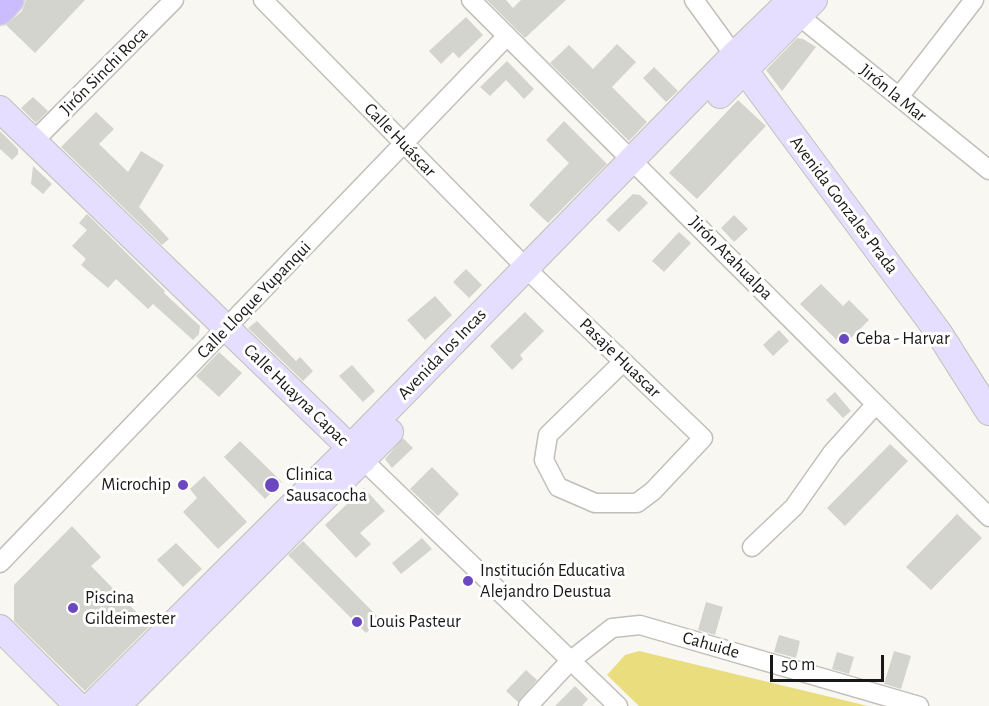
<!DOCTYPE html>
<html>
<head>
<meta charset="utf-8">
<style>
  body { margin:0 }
  #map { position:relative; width:989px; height:706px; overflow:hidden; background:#f8f7f1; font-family:"Alegreya Sans",sans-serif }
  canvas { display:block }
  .scale { position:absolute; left:770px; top:655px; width:114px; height:27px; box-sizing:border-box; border:3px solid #181816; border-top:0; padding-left:8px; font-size:18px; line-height:21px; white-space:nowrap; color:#181816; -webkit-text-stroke:4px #fff; paint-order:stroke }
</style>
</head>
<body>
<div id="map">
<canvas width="989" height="706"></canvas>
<div class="scale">50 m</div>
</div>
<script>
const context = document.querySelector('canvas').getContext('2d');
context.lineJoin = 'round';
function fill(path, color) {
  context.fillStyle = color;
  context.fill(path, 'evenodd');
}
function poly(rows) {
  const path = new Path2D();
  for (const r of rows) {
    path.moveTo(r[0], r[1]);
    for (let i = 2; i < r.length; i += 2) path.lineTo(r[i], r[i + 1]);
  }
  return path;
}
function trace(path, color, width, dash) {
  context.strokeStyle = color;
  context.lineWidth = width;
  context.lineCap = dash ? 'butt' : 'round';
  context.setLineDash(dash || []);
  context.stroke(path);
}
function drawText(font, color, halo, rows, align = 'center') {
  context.font = font + ' "Alegreya Sans",sans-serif';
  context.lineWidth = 6;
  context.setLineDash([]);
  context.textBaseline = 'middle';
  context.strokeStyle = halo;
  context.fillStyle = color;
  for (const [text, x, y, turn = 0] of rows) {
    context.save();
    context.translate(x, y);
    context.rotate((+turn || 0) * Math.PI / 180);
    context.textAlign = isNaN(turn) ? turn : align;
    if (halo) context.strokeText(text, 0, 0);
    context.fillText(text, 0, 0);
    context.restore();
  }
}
fill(poly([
  [639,651,868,706,639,706,607,675,625,655]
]), '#e9dd7d');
fill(poly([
  [26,0,85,0,35,53,6,25,22,11],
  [487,0,506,0,513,8,521,0,566,0,525,38],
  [466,17,483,35,459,58,453,52,441,64,429,51],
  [797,38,803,39,816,47,782,91,766,70],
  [617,44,636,62,612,87,647,122,629,141,550,63,569,45,593,69],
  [507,61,534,89,524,99,506,80,490,96,480,87],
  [654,67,678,91,666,102,643,78],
  [33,97,48,111,36,123,21,108],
  [738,100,766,126,697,199,669,173],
  [96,112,114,129,99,144,128,172,141,151,164,165,139,207,169,239,162,245,61,147],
  [564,121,607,164,548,223,529,205,569,163,546,140],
  [0,131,18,149,18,154,12,160,0,149],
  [33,166,52,184,43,194,31,184],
  [633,194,640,195,648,203,619,232,606,220],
  [87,214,165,291,164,293,200,326,199,334,193,340,153,304,148,309,116,279,108,288,81,265,86,259,72,246,87,230,79,223],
  [734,215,748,229,734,242,721,228],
  [679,232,691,243,664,272,652,261],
  [466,269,482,285,469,298,453,282],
  [821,284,843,306,849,300,869,320,843,346,800,304],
  [435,296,452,315,425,340,407,320],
  [525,312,544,331,520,355,523,359,512,370,490,346],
  [257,321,296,361,300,357,313,371,303,381,248,328],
  [779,330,789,341,773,356,763,345],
  [219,352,242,373,219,397,196,376],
  [352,365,375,391,363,402,339,376],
  [835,392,851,411,843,418,826,400],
  [403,438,413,448,392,468,385,459],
  [240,441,282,482,265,499,224,457],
  [890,444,908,461,845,526,827,508],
  [432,467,459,494,438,516,410,489],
  [204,476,247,522,218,549,183,512,197,498,190,489],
  [364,488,385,511,360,533,371,544,356,558,325,525],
  [957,514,982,538,931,590,906,567],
  [72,526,101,557,91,566,150,626,85,691,14,621,14,585],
  [422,538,432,549,401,574,392,563],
  [303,541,380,619,366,633,288,555],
  [176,543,202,569,183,587,157,560],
  [706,602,723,607,715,635,698,630],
  [779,635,800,641,796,658,774,652],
  [894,651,911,656,901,689,884,684],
  [837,652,854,657,849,674,832,669],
  [526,670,537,680,518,702,506,691],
  [575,686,588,699,582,706,555,706]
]), '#d4d4ce');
const street = poly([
  [263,0,537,279,703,438,653,491,637,503,595,503,558,487,544,460,548,435,623,362],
  [471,0,989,517],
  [694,0,734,55],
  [798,15,989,170],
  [899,97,974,0],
  [34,141,174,0],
  [363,460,618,706],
  [752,547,794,507,832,453,876,404],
  [0,563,507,36],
  [528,706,570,661,612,628,640,625,919,706]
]);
const secondary = poly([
  [734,56,939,333,989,412],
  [720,95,814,0],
  [0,109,363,460],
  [0,628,78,706],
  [91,706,350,448,734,55,791,0],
  [117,706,390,432]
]);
const primary = poly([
  [0,11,10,0]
]);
trace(street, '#c0bfba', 21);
trace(secondary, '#c0bfba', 28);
trace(primary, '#d5d5d5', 30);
trace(street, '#fff', 18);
trace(secondary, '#e5defe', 26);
trace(primary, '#cbbdfd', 27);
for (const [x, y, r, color] of [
  [844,339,6,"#6b48c0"],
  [183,485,6,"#6b48c0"],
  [272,485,8,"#6b48c0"],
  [468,581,6,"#6b48c0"],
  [73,608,6,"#6b48c0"],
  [357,622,6,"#6b48c0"]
]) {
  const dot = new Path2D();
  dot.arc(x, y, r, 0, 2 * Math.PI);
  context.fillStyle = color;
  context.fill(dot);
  trace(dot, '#fff', 2);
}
drawText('18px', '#181816', '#fff', [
  ["Jirón Sinchi Roca",104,71,-45],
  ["Jirón la Mar",893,93,39],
  ["Calle Huáscar",400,140,46],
  ["Avenida Gonzales Prada",844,205,53],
  ["Jirón Atahualpa",731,258,45],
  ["Calle Lloque Yupanqui",254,300,-46],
  ["Avenida los Incas",442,354,-46],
  ["Pasaje Huascar",620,358,44],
  ["Calle Huayna Capac",296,395,44],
  ["Cahuide",711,645,16]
]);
drawText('18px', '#181816', '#fff', [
  ["Ceba - Harvar",856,339],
  ["Clinica",286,475],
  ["Sausacocha",286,496],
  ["Microchip",171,485,"right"],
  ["Institución Educativa",480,571],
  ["Alejandro Deustua",480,592],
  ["Piscina",85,598],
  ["Gildeimester",85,619],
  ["Louis Pasteur",369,622]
], 'left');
</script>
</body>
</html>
